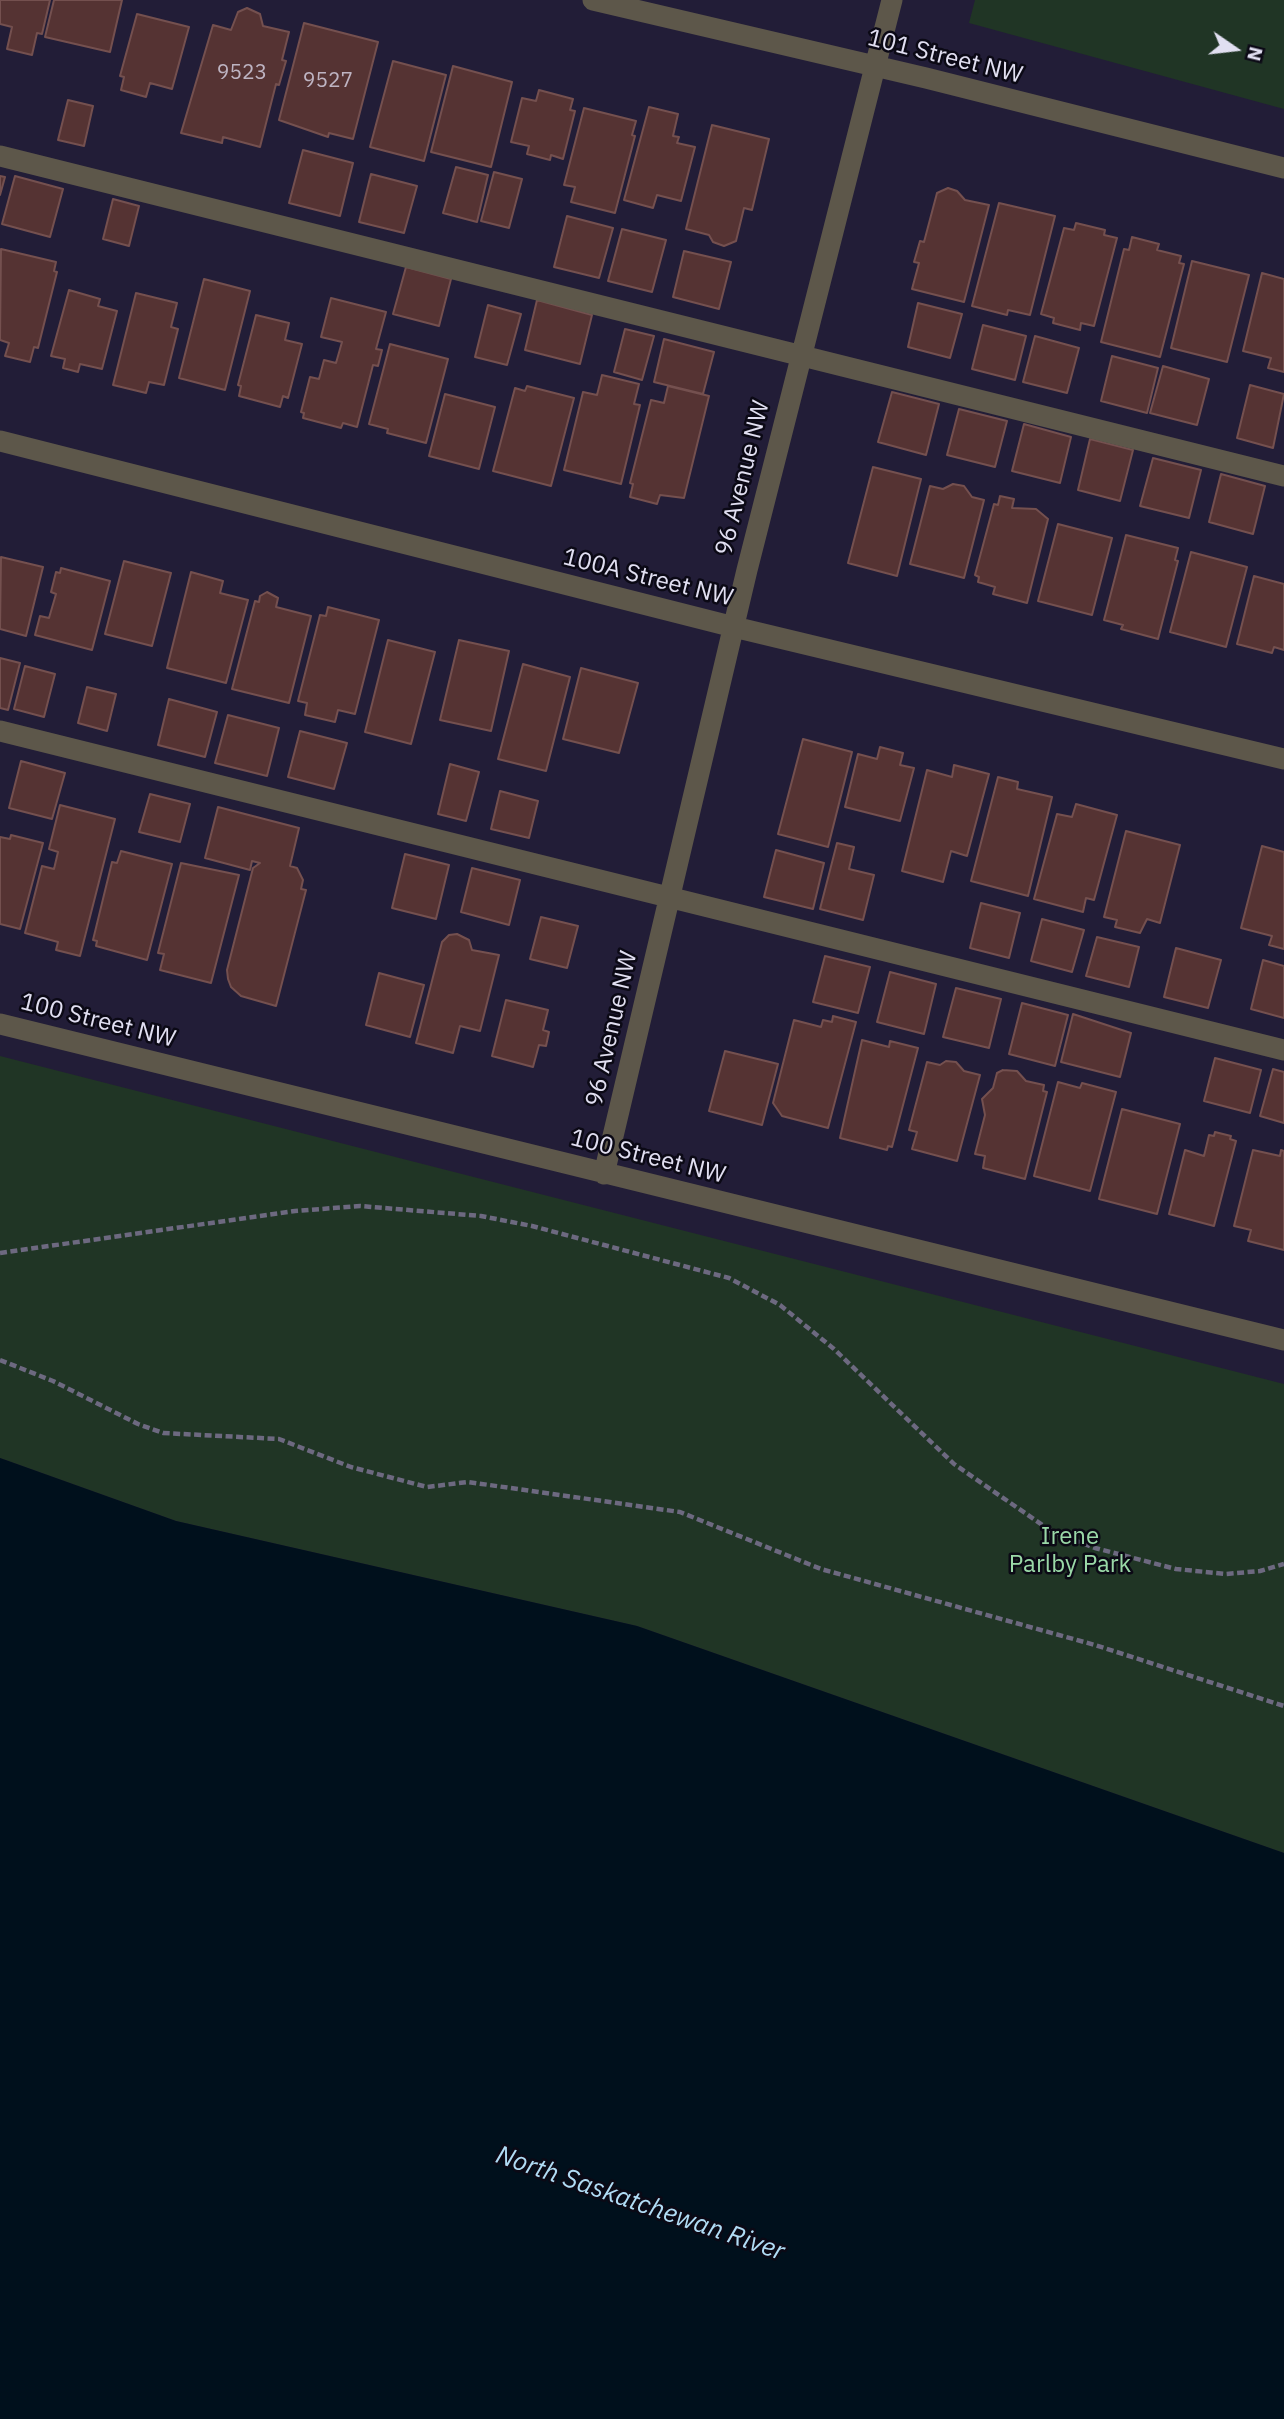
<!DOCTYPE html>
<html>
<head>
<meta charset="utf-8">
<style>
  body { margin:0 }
  #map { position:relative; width:1284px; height:2419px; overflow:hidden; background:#221d37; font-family:"IBM Plex Sans",sans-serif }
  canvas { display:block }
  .north { position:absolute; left:1200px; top:14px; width:70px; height:70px; -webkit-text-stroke:5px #0b0915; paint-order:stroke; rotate:104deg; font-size:19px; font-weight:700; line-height:28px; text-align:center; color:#e1dff1 }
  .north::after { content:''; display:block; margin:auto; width:24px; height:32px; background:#e1dff1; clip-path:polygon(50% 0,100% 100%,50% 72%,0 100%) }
</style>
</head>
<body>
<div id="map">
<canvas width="1284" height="2419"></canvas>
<div class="north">N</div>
</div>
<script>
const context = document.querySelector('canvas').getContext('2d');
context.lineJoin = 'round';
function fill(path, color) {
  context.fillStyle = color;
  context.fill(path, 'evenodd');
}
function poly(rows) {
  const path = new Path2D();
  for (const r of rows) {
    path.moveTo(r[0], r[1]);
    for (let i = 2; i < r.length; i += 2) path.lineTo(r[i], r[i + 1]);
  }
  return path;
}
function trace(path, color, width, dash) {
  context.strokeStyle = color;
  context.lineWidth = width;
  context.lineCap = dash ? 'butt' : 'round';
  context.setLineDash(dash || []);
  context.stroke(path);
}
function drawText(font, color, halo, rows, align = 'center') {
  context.font = font + ' "IBM Plex Sans",sans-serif';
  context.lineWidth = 5;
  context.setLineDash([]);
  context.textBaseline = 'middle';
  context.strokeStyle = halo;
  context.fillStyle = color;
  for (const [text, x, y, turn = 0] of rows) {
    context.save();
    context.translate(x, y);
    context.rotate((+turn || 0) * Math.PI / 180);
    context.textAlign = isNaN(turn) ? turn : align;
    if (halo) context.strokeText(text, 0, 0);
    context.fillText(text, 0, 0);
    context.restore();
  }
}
fill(poly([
  [975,0,1284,0,1284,109,969,23],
  [0,1056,1284,1384,1284,1853,637,1626,176,1521,0,1458]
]), '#203525');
fill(poly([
  [0,1458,176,1521,637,1626,1284,1853,1284,2419,0,2419]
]), '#00101c');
const building = poly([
  [0,0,50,0,42,34,37,33,32,55,7,49,12,27,0,24,0,0],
  [54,0,122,0,110,52,45,37,54,0],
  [247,8,260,14,263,26,289,32,282,60,286,61,279,85,276,84,260,147,223,137,222,143,181,133,213,25,231,30,238,12,247,8],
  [137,14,189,27,172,89,150,83,146,97,121,90,124,77,120,76,137,14],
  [304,23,378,42,353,139,329,133,328,137,279,120,304,23],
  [393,61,446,75,424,161,370,147,393,61],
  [453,66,512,82,491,167,431,152,453,66],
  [539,90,573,99,570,110,575,111,563,159,551,155,550,160,527,154,529,146,511,142,522,98,536,101,539,90],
  [68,100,93,106,84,146,58,140,68,100],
  [649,107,678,114,673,136,679,137,677,143,695,147,681,201,657,195,653,208,624,200,649,107],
  [584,108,636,121,632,135,635,136,615,213,571,202,575,187,564,185,584,108],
  [712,125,769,139,752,210,744,208,736,241,724,246,713,242,709,235,686,229,712,125],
  [303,150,353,163,340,216,289,203,303,150],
  [456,167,488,175,477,222,443,213,456,167],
  [494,172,522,179,509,228,481,221,494,172],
  [371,174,417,186,404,233,359,222,371,174],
  [0,176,5,177,0,195,0,176],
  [15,176,63,189,50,237,2,224,15,176],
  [948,188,957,191,965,200,989,205,964,302,912,289,919,263,914,262,920,241,924,242,937,193,948,188],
  [113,199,139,206,129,246,103,239,113,199],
  [999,203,1055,216,1030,315,1008,310,1007,315,972,306,999,203],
  [567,216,613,228,599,278,554,267,567,216],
  [1076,223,1105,230,1104,235,1117,238,1094,326,1081,323,1080,330,1053,323,1054,318,1041,314,1064,228,1074,230,1076,223],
  [622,229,666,240,652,292,608,281,622,229],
  [1132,237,1159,244,1157,250,1181,256,1179,263,1184,264,1160,357,1101,342,1124,249,1129,250,1132,237],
  [1,249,56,262,54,271,57,272,38,348,34,347,30,362,5,356,9,343,0,340,1,249],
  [684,251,731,262,719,309,673,297,684,251],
  [1192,261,1249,275,1227,362,1171,348,1192,261],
  [406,267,451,279,439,326,393,314,406,267],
  [1262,273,1284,279,1284,372,1268,368,1271,358,1243,351,1262,273],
  [204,279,250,291,225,390,179,378,204,279],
  [69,290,100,299,98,306,117,311,102,369,80,364,78,372,63,368,65,359,51,356,69,290],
  [136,293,177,303,171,327,178,329,164,385,149,382,146,393,113,385,136,293],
  [331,298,386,312,376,349,382,350,378,366,373,365,357,427,343,423,341,428,303,418,304,413,301,412,310,377,319,379,324,360,336,363,342,342,321,337,331,298],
  [537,300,592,315,580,364,525,350,537,300],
  [918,303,962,314,950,358,908,347,918,303],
  [488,305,521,314,507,365,475,357,488,305],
  [256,315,289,323,285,340,302,344,288,398,283,396,280,407,239,396,241,386,238,385,256,315],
  [983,325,1026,336,1015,380,972,369,983,325],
  [625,329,654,336,642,380,614,372,625,329],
  [1035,336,1079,348,1067,393,1023,382,1035,336],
  [664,339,714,352,703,394,654,382,664,339],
  [390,344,448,359,426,443,387,433,388,429,369,424,390,344],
  [1112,356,1158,368,1147,413,1101,401,1112,356],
  [1163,366,1209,379,1197,425,1150,413,1163,366],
  [602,375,639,384,634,404,640,405,621,484,564,470,583,392,597,395,602,375],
  [1250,385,1284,394,1273,448,1237,438,1250,385],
  [527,386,574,398,551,486,493,471,515,388,525,391,527,386],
  [668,386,709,396,684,498,660,495,657,504,630,497,633,484,630,483,651,400,664,403,668,386],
  [892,392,939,404,926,455,878,442,892,392],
  [445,394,495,407,479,469,429,456,445,394],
  [959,409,1007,421,995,467,947,455,959,409],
  [1024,424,1071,437,1060,483,1012,471,1024,424],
  [1090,439,1133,450,1120,501,1078,490,1090,439],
  [1153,458,1201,470,1189,518,1140,506,1153,458],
  [873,467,921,479,897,576,848,563,873,467],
  [1221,474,1265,486,1253,534,1209,522,1221,474],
  [953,484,964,486,972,497,984,500,964,578,910,564,930,486,943,489,953,484],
  [1000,496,1014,499,1012,508,1036,509,1048,519,1027,603,993,594,995,587,978,582,979,577,975,575,994,504,998,505,1000,496],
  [1058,524,1112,538,1092,615,1038,601,1058,524],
  [1126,535,1178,548,1175,560,1178,561,1158,639,1121,629,1123,625,1104,620,1126,535],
  [1191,552,1247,567,1226,647,1170,632,1191,552],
  [1,557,43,567,26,636,0,629,1,557],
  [124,561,171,573,152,646,105,634,124,561],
  [61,568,110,581,92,650,35,635,40,616,49,618,56,594,51,592,56,572,60,573,61,568],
  [191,572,223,581,220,593,248,600,226,683,167,668,191,572],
  [1254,576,1284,584,1284,650,1274,647,1272,653,1237,644,1254,576],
  [267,592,278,598,276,607,311,616,289,703,232,689,255,601,259,602,260,596,267,592],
  [328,607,379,620,355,714,338,710,335,722,305,715,307,703,298,701,320,615,326,616,328,607],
  [388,640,435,652,411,744,365,732,388,640],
  [459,640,509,651,491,731,440,720,459,640],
  [0,658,20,663,8,710,0,708,0,658],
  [523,664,570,677,546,771,498,759,523,664],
  [25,666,55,674,44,717,14,709,25,666],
  [581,668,638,683,619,753,563,739,581,668],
  [87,687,116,694,107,731,78,723,87,687],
  [169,699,217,712,205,757,158,745,169,699],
  [228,715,279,728,267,776,215,763,228,715],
  [300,731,347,743,334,789,288,777,300,731],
  [803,739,852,752,828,847,778,834,803,739],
  [880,747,903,753,900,765,914,768,900,821,845,807,858,754,877,759,880,747],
  [21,761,65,773,52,819,9,808,21,761],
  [450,764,479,772,466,821,438,814,450,764],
  [954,765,989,774,967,856,951,851,943,882,902,871,927,770,952,777,954,765],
  [998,777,1018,782,1017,789,1052,797,1028,896,971,881,998,777],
  [500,791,538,801,529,838,491,829,500,791],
  [150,794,190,804,180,842,139,832,150,794],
  [1076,804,1117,815,1094,900,1086,898,1083,912,1034,899,1057,814,1072,817,1076,804],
  [60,805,115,819,80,956,56,950,58,942,25,933,42,866,54,869,58,852,49,849,60,805],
  [218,807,299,828,290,866,297,868,303,880,301,889,306,890,276,1006,241,996,231,987,228,979,227,970,253,868,260,863,252,861,250,870,205,858,218,807],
  [1126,831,1180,845,1160,923,1147,919,1140,933,1115,927,1117,920,1104,917,1126,831],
  [11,835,43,843,20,929,0,924,0,837,10,839,11,835],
  [837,843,854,847,849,869,874,875,863,920,820,909,837,843],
  [1262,846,1284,852,1284,949,1269,945,1272,936,1241,928,1262,846],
  [776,850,824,863,813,909,764,897,776,850],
  [121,851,172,864,147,960,96,946,97,941,93,940,112,862,117,863,121,851],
  [405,854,449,865,436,919,392,908,405,854],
  [181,863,239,875,211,983,160,970,164,954,158,953,181,863],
  [472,868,520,880,509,925,461,912,472,868],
  [981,903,1020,913,1009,958,970,948,981,903],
  [541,917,578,926,567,968,530,959,541,917],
  [1042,919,1084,930,1072,972,1031,961,1042,919],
  [457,934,469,940,472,950,499,955,480,1031,460,1026,453,1053,416,1043,442,942,449,935,457,934],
  [1097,937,1139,947,1129,987,1086,976,1097,937],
  [1176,948,1221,960,1208,1008,1164,997,1176,948],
  [825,956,870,967,858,1013,813,1002,825,956],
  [1263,960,1284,966,1284,1018,1251,1009,1263,960],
  [890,972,936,984,924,1034,877,1022,890,972],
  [379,973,424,985,410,1037,366,1025,379,973],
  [956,988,1001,999,989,1048,943,1037,956,988],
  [506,1000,548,1010,543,1030,549,1032,546,1046,539,1045,533,1067,492,1056,506,1000],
  [1022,1003,1068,1015,1055,1066,1009,1054,1022,1003],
  [1073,1014,1131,1033,1120,1077,1061,1062,1073,1014],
  [833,1016,856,1022,828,1128,782,1116,773,1103,794,1020,821,1027,823,1020,832,1022,833,1016],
  [862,1040,889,1047,890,1041,918,1048,892,1147,888,1146,887,1150,840,1138,862,1040],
  [725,1051,778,1064,762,1125,709,1111,725,1051],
  [1215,1058,1261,1070,1250,1113,1204,1101,1215,1058],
  [946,1061,956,1062,964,1071,980,1075,957,1161,912,1149,917,1132,909,1130,927,1062,940,1065,946,1061],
  [1273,1069,1284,1072,1284,1123,1260,1116,1273,1069],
  [1003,1070,1017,1071,1026,1081,1044,1085,1043,1091,1047,1092,1025,1179,983,1168,985,1156,975,1154,985,1115,982,1099,993,1088,997,1073,1003,1070],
  [1058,1082,1080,1088,1082,1083,1116,1092,1090,1191,1034,1176,1058,1082],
  [1122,1109,1180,1124,1157,1214,1099,1199,1122,1109],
  [1215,1132,1231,1136,1230,1139,1236,1141,1214,1226,1169,1214,1185,1150,1204,1156,1209,1135,1214,1136,1215,1132],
  [1253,1150,1280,1156,1281,1150,1284,1151,1284,1250,1248,1241,1251,1230,1234,1226,1253,1150]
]);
fill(building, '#533');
trace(building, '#74504f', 2);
trace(poly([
  [0,1253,295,1211,360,1206,481,1216,532,1226,729,1278,780,1305,834,1349,954,1464,1051,1531,1095,1548,1176,1569,1226,1574,1260,1571,1284,1564],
  [0,1360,53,1381,138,1424,163,1433,279,1439,351,1467,427,1487,468,1482,680,1512,821,1569,1095,1645,1284,1706]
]), '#6d6980', 4.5, [7, 3.5]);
trace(poly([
  [593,0,926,78,1284,168],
  [0,156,1284,476],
  [0,441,734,627,1284,759],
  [0,731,1284,1050],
  [0,1024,1284,1340],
  [604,1174,747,570,892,0]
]), '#5d574a', 21);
drawText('21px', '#beb4c2', null, [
  ["9523",242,73],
  ["9527",328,81]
]);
drawText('24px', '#e1dff1', '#0b0915', [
  ["101 Street NW",945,57,14],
  ["96 Avenue NW",743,478,-76],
  ["100A Street NW",648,578,14],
  ["100 Street NW",98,1021,14],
  ["96 Avenue NW",612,1029,-77],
  ["100 Street NW",648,1157,14]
]);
drawText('24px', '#9ad8a7', '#0b0915', [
  ["Irene",1070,1537],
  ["Parlby Park",1070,1565]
]);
drawText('italic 26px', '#b1dcf5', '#0b0915', [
  ["North Saskatchewan River",640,2204,19]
]);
</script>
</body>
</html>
